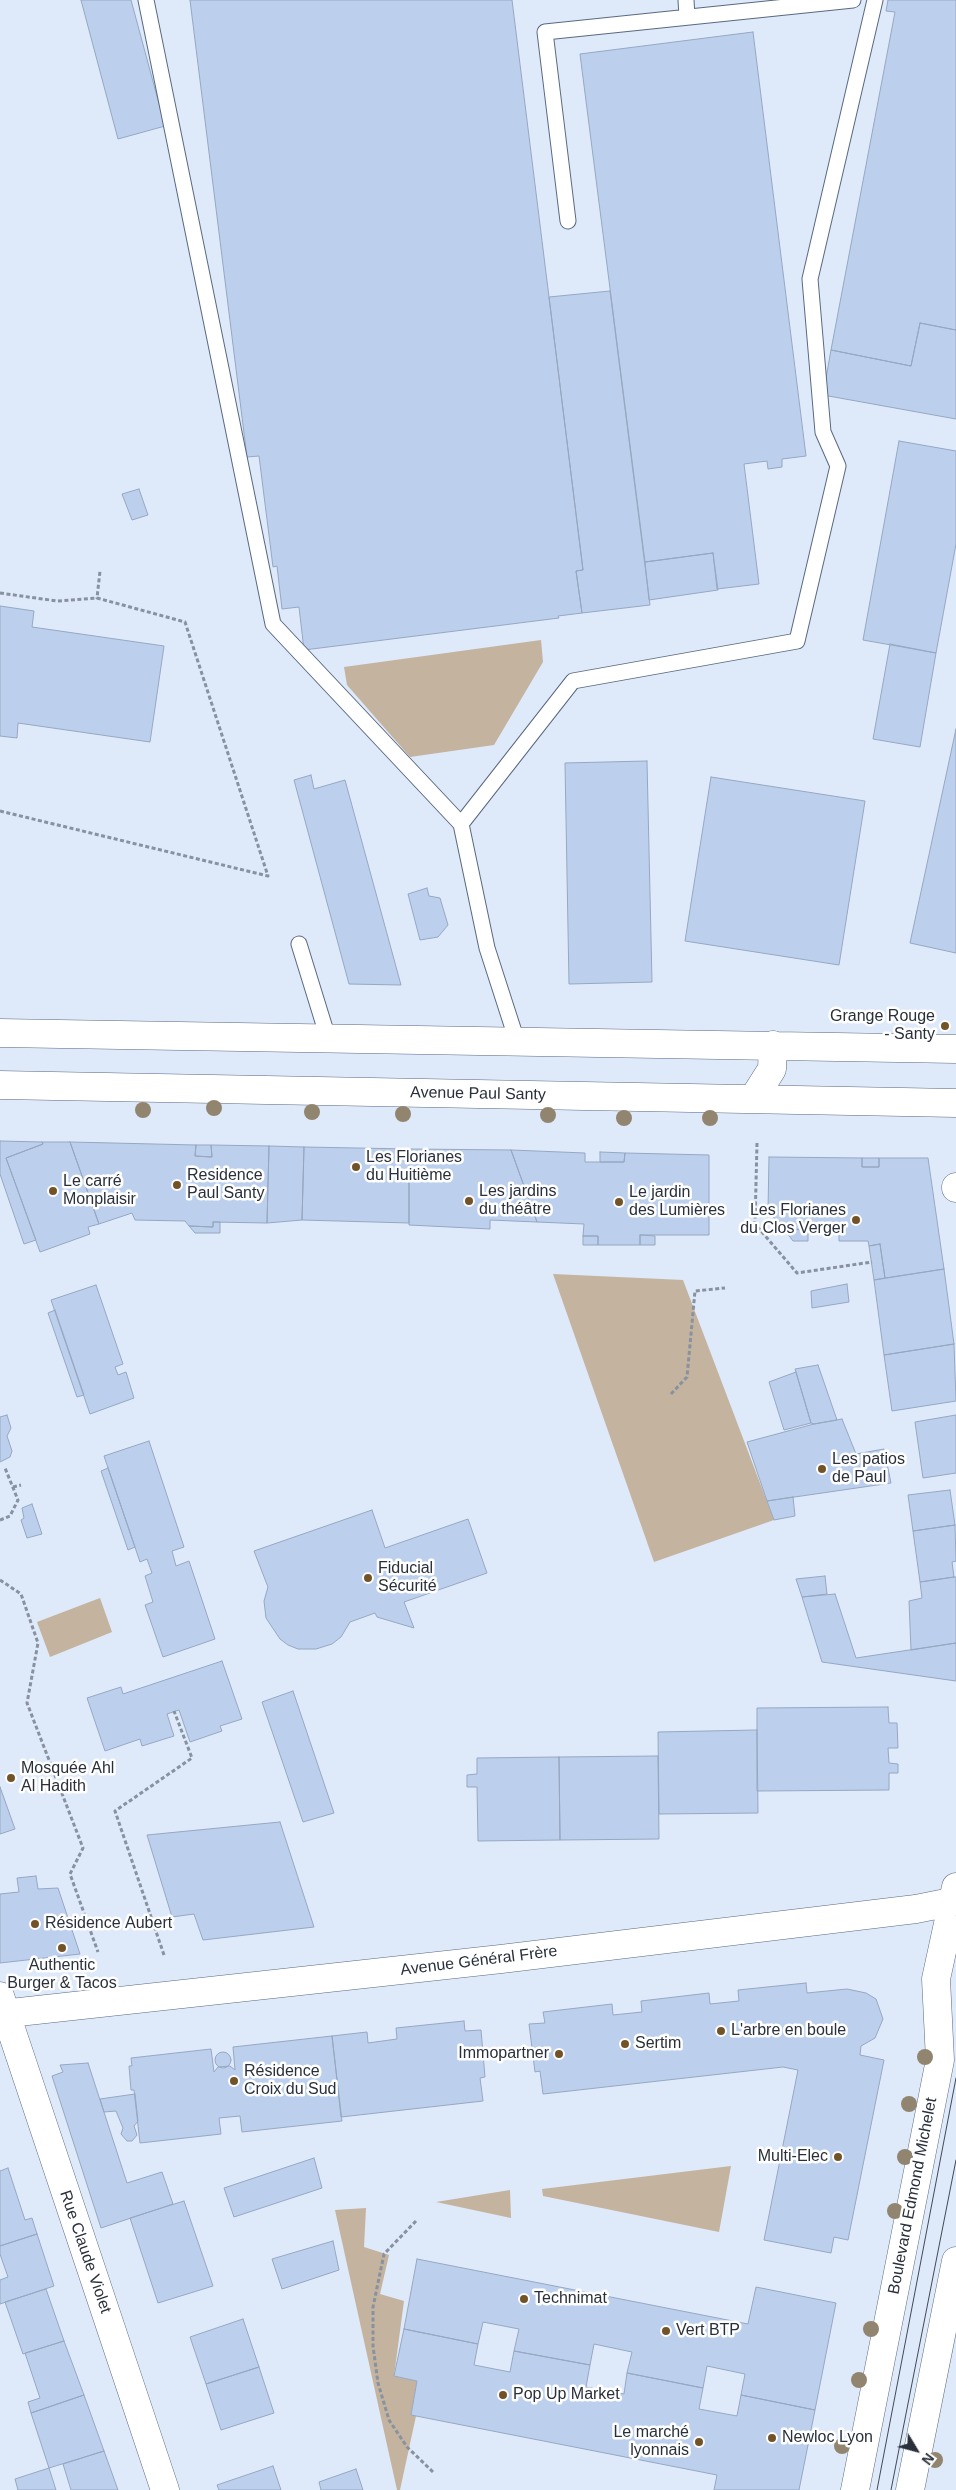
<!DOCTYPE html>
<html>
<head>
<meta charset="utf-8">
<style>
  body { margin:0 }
  #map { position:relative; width:956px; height:2490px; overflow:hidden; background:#dee9fa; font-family:Arial,sans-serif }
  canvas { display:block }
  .north { position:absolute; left:891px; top:2425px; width:50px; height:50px; -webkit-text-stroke:4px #fff; paint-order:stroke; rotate:127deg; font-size:14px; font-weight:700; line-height:20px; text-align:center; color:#29303b }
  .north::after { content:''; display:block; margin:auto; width:18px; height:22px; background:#29303b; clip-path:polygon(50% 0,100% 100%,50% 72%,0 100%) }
</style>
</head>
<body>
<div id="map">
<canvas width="956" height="2490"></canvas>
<div class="north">N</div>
</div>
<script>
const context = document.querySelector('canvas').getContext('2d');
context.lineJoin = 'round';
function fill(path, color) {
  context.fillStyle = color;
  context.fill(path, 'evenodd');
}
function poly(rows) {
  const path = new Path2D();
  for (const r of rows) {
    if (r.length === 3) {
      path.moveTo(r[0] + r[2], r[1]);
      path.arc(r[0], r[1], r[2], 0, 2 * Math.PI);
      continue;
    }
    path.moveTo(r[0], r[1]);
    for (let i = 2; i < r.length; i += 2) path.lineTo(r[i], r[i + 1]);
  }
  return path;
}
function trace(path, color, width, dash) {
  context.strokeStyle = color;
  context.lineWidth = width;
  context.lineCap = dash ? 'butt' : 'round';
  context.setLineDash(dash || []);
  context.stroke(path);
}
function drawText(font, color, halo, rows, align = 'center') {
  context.font = font + ' Arial,sans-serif';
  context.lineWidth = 5;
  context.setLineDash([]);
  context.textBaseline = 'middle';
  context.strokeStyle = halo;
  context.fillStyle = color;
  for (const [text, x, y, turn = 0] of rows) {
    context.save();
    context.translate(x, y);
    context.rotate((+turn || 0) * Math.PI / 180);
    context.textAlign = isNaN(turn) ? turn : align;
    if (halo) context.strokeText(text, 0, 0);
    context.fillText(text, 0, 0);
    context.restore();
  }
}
fill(poly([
  [541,640,543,662,494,745,410,757,347,685,344,667],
  [553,1274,683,1280,774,1520,654,1562],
  [100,1598,112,1632,50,1657,37,1622],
  [731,2166,719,2232,543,2196,542,2189],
  [510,2190,511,2218,436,2202],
  [366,2208,364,2247,389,2255,380,2294,404,2301,394,2376,417,2381,411,2415,416,2416,400,2490,397,2490,335,2210]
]), '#c4b39e');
const building = poly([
  [81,0,131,0,165,126,118,139,81,0],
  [190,0,512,0,583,570,576,571,582,613,558,616,559,618,304,650,299,607,282,609,277,566,273,567,259,456,247,457,190,0],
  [888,0,956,0,956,330,920,323,911,366,831,350,895,12,886,11,888,0],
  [753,32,806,456,782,459,782,467,768,469,767,461,744,464,759,584,717,589,713,553,645,562,580,54,753,32],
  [610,291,650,605,582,613,576,571,583,570,549,297,610,291],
  [920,323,956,330,956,419,823,395,831,350,911,366,920,323],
  [899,441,956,451,956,544,936,653,863,640,899,441],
  [139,489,148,515,132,520,122,494,139,489],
  [713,553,718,590,649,600,645,562,713,553],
  [0,606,34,611,32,627,164,646,150,742,18,723,17,738,0,736,0,606],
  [890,644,936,653,920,747,873,739,890,644],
  [956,729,956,953,910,943,956,729],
  [647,761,652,982,569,984,565,763,647,761],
  [311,775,314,789,345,780,401,985,349,984,294,780,311,775],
  [711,777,865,801,839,965,685,941,711,777],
  [427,888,429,896,440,898,448,925,438,937,420,940,408,894,427,888],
  [0,1141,42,1142,43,1144,6,1158,36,1240,24,1244,0,1174,0,1141],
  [42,1142,70,1142,99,1224,88,1227,90,1234,40,1252,6,1158,43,1144,42,1142],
  [70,1142,196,1145,195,1156,212,1157,211,1145,269,1146,267,1223,213,1222,213,1227,189,1226,185,1221,135,1220,132,1213,99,1224,70,1142],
  [196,1145,211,1145,212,1157,195,1156,196,1145],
  [269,1146,304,1147,302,1220,267,1223,269,1146],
  [304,1147,409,1149,409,1223,302,1220,304,1147],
  [409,1149,511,1150,537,1222,490,1220,490,1229,409,1225,409,1149],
  [511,1150,585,1153,585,1162,624,1162,625,1153,709,1155,709,1235,640,1235,640,1245,598,1245,598,1236,583,1236,584,1224,537,1222,511,1150],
  [600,1152,625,1153,624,1162,600,1162,600,1152],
  [769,1157,862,1158,862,1167,879,1167,879,1158,928,1158,944,1269,885,1278,880,1244,869,1246,868,1241,839,1241,839,1234,808,1233,808,1230,784,1229,768,1211,769,1157],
  [862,1158,879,1158,879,1167,862,1167,862,1158],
  [213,1222,220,1222,220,1233,195,1233,189,1226,213,1227,213,1222],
  [784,1229,808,1230,808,1241,793,1241,784,1229],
  [640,1235,655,1236,655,1245,640,1245,640,1235],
  [583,1236,598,1236,598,1245,583,1245,583,1236],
  [880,1244,885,1278,874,1280,869,1246,880,1244],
  [944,1269,954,1344,884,1355,874,1280,944,1269],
  [847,1284,849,1302,812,1308,811,1291,847,1284],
  [96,1285,123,1364,115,1367,118,1375,126,1372,134,1398,90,1414,51,1300,96,1285],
  [55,1310,84,1395,77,1397,48,1313,55,1310],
  [954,1344,956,1401,892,1411,884,1355,954,1344],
  [818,1365,837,1420,814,1424,811,1423,795,1369,818,1365],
  [796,1372,811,1423,784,1430,769,1382,796,1372],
  [7,1415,11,1428,7,1436,12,1451,10,1457,0,1462,0,1417,7,1415],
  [956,1415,956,1473,923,1478,915,1422,956,1415],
  [842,1419,856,1454,884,1449,891,1483,767,1501,747,1442,814,1424,842,1419],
  [149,1441,184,1547,172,1551,176,1566,189,1561,215,1639,163,1657,145,1605,153,1602,145,1576,152,1573,147,1559,140,1562,104,1456,149,1441],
  [108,1468,135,1547,128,1550,101,1471,108,1468],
  [950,1490,955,1525,913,1531,908,1495,950,1490],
  [793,1497,795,1516,774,1520,767,1501,793,1497],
  [32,1504,42,1534,27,1538,21,1520,24,1518,22,1508,32,1504],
  [372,1510,385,1548,468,1519,487,1573,404,1602,414,1628,377,1617,375,1613,350,1622,341,1637,332,1644,316,1649,298,1649,288,1645,280,1639,266,1618,264,1601,268,1587,254,1551,372,1510],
  [955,1525,956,1561,952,1562,954,1577,920,1582,913,1531,955,1525],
  [825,1576,827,1594,802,1597,796,1579,825,1576],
  [954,1577,956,1577,956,1643,911,1650,909,1601,922,1598,920,1582,954,1577],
  [835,1594,856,1658,956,1643,956,1681,822,1662,802,1597,835,1594],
  [222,1661,242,1719,220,1726,222,1731,190,1742,179,1710,167,1714,174,1736,142,1746,140,1739,105,1751,87,1698,121,1687,123,1694,222,1661],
  [293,1691,334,1813,303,1822,262,1702,293,1691],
  [888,1707,889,1723,897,1723,898,1748,888,1748,889,1763,898,1764,898,1773,889,1773,889,1790,757,1791,757,1708,888,1707],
  [757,1730,758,1813,659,1814,658,1732,757,1730],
  [658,1756,659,1839,560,1840,559,1757,658,1756],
  [559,1757,560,1840,478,1841,477,1787,467,1787,467,1775,477,1774,477,1758,559,1757],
  [0,1787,15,1829,0,1834,0,1787],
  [280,1822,314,1927,203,1940,194,1914,172,1917,147,1835,280,1822],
  [36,1876,38,1889,58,1888,80,1954,0,1963,0,1894,19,1892,17,1878,36,1876],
  [806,1983,807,1993,847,1989,866,1993,876,1999,883,2019,875,2038,861,2046,860,2055,884,2060,848,2240,834,2237,831,2253,764,2240,798,2070,783,2067,543,2094,540,2071,535,2072,529,2024,545,2023,543,2012,612,2004,613,2015,642,2012,641,2001,709,1993,710,2004,739,2001,738,1990,806,1983],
  [464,2021,465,2031,481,2030,485,2077,480,2078,483,2101,341,2117,332,2036,367,2032,368,2043,397,2039,396,2028,464,2021],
  [332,2036,342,2121,242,2132,240,2116,219,2118,221,2134,140,2143,134,2090,131,2090,129,2066,132,2066,131,2058,211,2049,214,2072,218,2067,230,2066,235,2070,233,2047,332,2036],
  [223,2060,8],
  [88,2063,127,2183,162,2172,173,2204,101,2228,52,2076,63,2072,60,2065,88,2063],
  [135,2094,138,2121,134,2126,137,2135,132,2141,127,2141,121,2134,123,2128,116,2111,104,2112,100,2099,135,2094],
  [314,2158,322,2188,234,2217,224,2188,314,2158],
  [8,2168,25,2220,32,2218,37,2234,0,2246,0,2171,8,2168],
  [184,2201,213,2286,158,2303,130,2218,184,2201],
  [37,2234,54,2286,0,2304,0,2280,8,2277,0,2254,0,2246,37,2234],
  [333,2241,339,2270,282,2289,272,2259,333,2241],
  [417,2259,748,2324,756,2287,836,2303,815,2410,741,2395,745,2374,707,2366,703,2388,627,2373,632,2352,594,2344,590,2365,514,2351,519,2329,483,2322,478,2344,404,2329,417,2259],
  [46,2289,64,2341,23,2354,5,2302,46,2289],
  [243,2319,259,2367,206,2384,190,2337,243,2319],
  [404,2329,478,2344,474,2365,510,2372,514,2351,590,2365,586,2387,624,2394,627,2373,703,2388,699,2409,737,2416,741,2395,815,2410,799,2490,714,2490,717,2475,411,2415,417,2381,394,2376,404,2329],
  [64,2341,84,2395,31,2413,28,2402,40,2398,25,2353,64,2341],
  [259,2367,274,2413,221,2430,206,2384,259,2367],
  [84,2395,104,2451,49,2468,31,2413,84,2395],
  [104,2451,118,2490,71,2490,63,2464,104,2451],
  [273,2466,281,2490,219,2490,217,2485,273,2466],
  [49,2468,56,2490,18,2490,15,2479,49,2468],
  [356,2469,363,2490,321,2490,319,2482,356,2469]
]);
fill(building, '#bcd0ee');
trace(building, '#96a7c1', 1);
const service = poly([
  [146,0,273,624,461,824],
  [686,0,687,17],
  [568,221,545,32,853,0],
  [299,944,328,1038],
  [517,1041,487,948,461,824,573,681,797,641,838,466,823,432,810,279,875,0]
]);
const minor = poly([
  [956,1187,956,1188],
  [0,1996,165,2490]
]);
const tertiary = poly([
  [0,2014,501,1959,916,1909,956,1901],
  [855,2490,940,2060,936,1979,956,1887],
  [910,2490,956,2261]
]);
const secondary = poly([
  [0,1033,956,1049],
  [0,1085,956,1103],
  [753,1099,772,1069,773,1045]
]);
trace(service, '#596981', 17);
trace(minor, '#596981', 29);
trace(tertiary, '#596981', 29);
trace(secondary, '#596981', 29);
trace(poly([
  [0,593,57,601,97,598],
  [0,811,268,876,185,622,97,598,100,571],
  [757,1143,755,1224,797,1273,872,1262],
  [671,1394,687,1377,695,1291,725,1288],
  [13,1487,21,1485],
  [0,1520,10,1516,18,1500,5,1468],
  [0,1580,21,1594,38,1643,27,1703,83,1848,70,1874,98,1952],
  [164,1955,115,1811,192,1758,174,1711],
  [416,2221,384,2254,373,2307,373,2346,378,2383,389,2420,407,2447,433,2472]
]), '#88919f', 3, [4, 2.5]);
trace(service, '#fff', 15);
trace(minor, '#fff', 28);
trace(tertiary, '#fff', 28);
trace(secondary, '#fff', 28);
trace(poly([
  [877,2490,956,2078],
  [891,2490,956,2160]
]), '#414954', 1);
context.fillStyle = '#928570';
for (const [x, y] of [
  [214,1108],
  [143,1110],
  [312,1112],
  [403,1114],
  [548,1115],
  [624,1118],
  [710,1118],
  [925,2057],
  [909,2104],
  [905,2157],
  [895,2211],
  [871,2329],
  [859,2380],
  [842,2446],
  [935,2460]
]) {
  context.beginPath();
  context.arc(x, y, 8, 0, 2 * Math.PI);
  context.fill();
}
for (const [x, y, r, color] of [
  [945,1026,5,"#725328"],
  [356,1167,5,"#725328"],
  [177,1185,5,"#725328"],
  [53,1191,5,"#725328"],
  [469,1201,5,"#725328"],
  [619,1202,5,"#725328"],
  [856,1220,5,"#725328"],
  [822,1469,5,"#725328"],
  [368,1578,5,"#725328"],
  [11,1778,5,"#725328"],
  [35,1924,5,"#725328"],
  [62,1948,5,"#725328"],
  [721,2031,5,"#725328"],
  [625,2044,5,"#725328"],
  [559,2054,5,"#725328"],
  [234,2081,5,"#725328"],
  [838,2157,5,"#725328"],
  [524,2299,5,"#725328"],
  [666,2331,5,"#725328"],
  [503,2395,5,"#725328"],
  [772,2438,5,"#725328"],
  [699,2442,5,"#725328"]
]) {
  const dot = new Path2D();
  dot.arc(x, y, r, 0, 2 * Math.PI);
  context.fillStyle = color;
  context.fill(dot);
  trace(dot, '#fff', 2);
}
drawText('16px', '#29303b', '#fff', [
  ["Grange Rouge",935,1017,"right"],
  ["- Santy",935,1035,"right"],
  ["Les Florianes",366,1158],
  ["du Huitième",366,1176],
  ["Residence",187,1176],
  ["Paul Santy",187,1194],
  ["Le carré",63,1182],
  ["Monplaisir",63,1200],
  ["Les jardins",479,1192],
  ["du théâtre",479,1210],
  ["Le jardin",629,1193],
  ["des Lumières",629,1211],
  ["Les Florianes",846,1211,"right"],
  ["du Clos Verger",846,1229,"right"],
  ["Les patios",832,1460],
  ["de Paul",832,1478],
  ["Fiducial",378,1569],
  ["Sécurité",378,1587],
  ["Mosquée Ahl",21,1769],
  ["Al Hadith",21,1787],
  ["Résidence Aubert",45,1924],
  ["Authentic",62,1966,"center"],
  ["Burger & Tacos",62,1984,"center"],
  ["L'arbre en boule",731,2031],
  ["Sertim",635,2044],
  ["Immopartner",549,2054,"right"],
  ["Résidence",244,2072],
  ["Croix du Sud",244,2090],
  ["Multi-Elec",828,2157,"right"],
  ["Technimat",534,2299],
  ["Vert BTP",676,2331],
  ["Pop Up Market",513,2395],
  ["Le marché",689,2433,"right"],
  ["lyonnais",689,2451,"right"],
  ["Newloc Lyon",782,2438]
], 'left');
drawText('16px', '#29303b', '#fff', [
  ["Avenue Paul Santy",478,1094,1],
  ["Avenue Général Frère",479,1961,-7],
  ["Boulevard Edmond Michelet",913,2196,-79],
  ["Rue Claude Violet",85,2252,71]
]);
</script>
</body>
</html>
